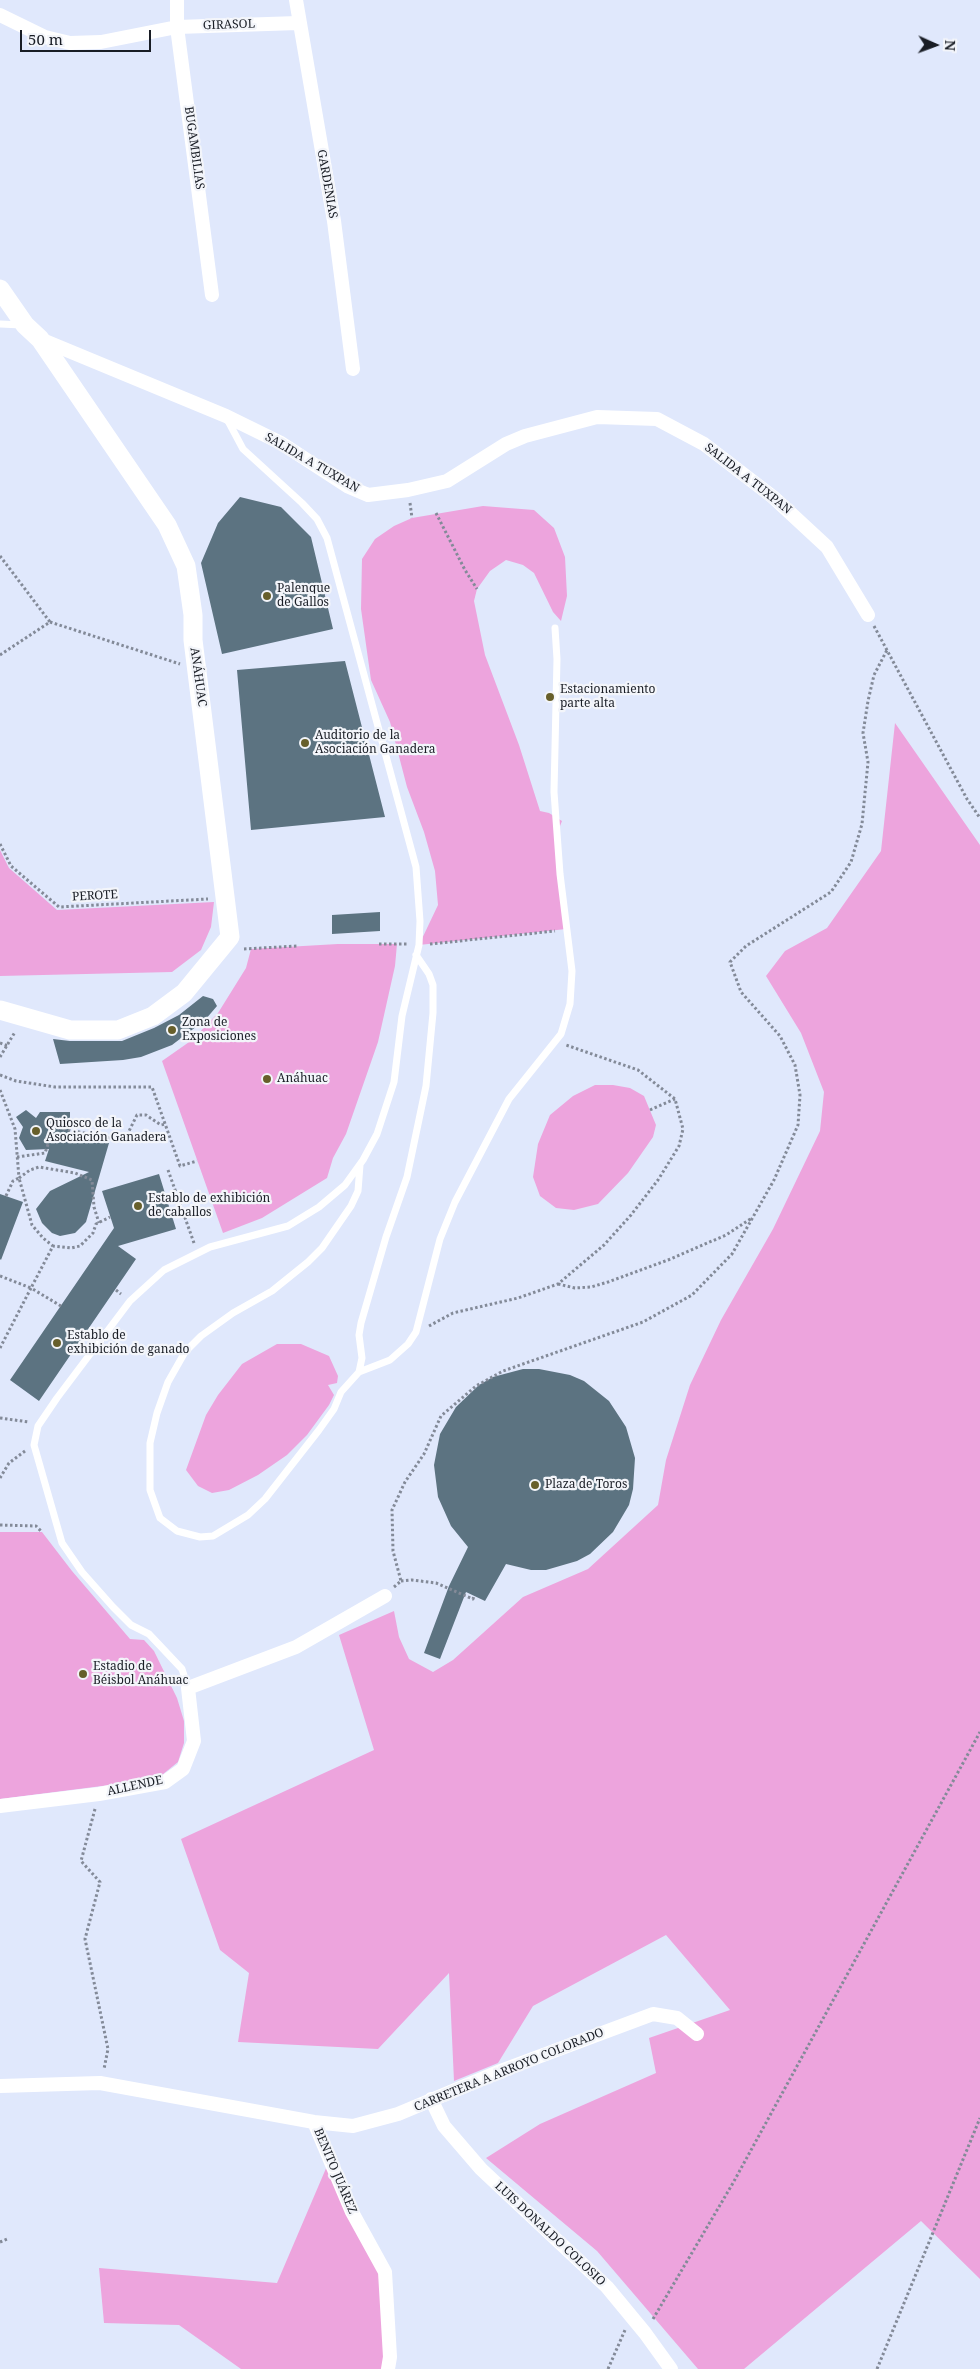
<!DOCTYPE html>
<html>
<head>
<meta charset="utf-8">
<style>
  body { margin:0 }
  #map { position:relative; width:980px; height:2369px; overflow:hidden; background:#e0e8fc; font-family:"Noto Serif",serif }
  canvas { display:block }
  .north { position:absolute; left:910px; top:20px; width:50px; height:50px; -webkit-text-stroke:4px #f3f5fa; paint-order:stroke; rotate:92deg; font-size:14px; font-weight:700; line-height:20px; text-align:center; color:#191d25 }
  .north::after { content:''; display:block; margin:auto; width:18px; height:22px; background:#191d25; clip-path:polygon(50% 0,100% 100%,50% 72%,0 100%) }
  .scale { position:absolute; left:20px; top:30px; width:131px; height:22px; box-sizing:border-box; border:2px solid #191d25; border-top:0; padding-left:6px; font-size:15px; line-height:18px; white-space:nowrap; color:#191d25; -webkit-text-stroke:4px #f3f5fa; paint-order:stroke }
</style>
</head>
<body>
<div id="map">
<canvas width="980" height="2369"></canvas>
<div class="north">N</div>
<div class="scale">50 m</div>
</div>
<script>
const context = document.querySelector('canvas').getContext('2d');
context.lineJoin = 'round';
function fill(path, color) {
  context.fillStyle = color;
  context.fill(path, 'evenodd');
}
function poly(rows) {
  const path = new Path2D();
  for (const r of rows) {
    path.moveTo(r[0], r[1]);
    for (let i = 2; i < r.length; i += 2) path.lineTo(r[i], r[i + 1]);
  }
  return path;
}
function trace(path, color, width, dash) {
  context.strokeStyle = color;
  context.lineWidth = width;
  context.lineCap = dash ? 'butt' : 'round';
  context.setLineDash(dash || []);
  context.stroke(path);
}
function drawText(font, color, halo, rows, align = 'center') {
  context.font = font + ' "Noto Serif",serif';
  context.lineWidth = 4.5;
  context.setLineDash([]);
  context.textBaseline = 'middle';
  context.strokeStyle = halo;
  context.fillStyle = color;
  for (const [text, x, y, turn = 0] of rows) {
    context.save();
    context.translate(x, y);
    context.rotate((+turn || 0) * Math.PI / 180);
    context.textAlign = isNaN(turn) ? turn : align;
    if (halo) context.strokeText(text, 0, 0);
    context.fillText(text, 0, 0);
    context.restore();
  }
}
fill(poly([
  [483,506,534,510,554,528,565,557,567,596,561,621,553,612,534,573,523,565,506,560,490,571,477,589,474,601,485,655,519,745,540,811,549,813,562,821,556,836,566,929,419,945,438,905,435,871,424,832,407,787,390,722,371,680,361,609,362,559,375,539,394,526,412,518],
  [895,723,980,845,980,2279,921,2221,744,2369,698,2369,597,2251,486,2158,540,2124,656,2073,649,2038,730,2010,666,1935,533,2006,498,2063,454,2081,449,1973,378,2049,238,2042,249,1973,220,1950,181,1839,374,1750,339,1635,394,1611,399,1637,409,1659,433,1672,453,1660,523,1597,588,1569,658,1505,666,1460,690,1385,721,1320,773,1229,820,1131,824,1092,801,1033,766,976,785,951,827,928,881,851],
  [0,850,9,868,57,910,214,902,211,927,201,950,172,972,0,976],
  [338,944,397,944,395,966,378,1042,346,1134,333,1158,327,1178,262,1218,223,1233,162,1061,192,1040,218,1013,246,968,251,949],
  [595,1085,613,1085,630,1088,644,1096,656,1125,653,1137,628,1173,598,1204,574,1210,556,1208,540,1196,533,1177,538,1144,550,1115,573,1096],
  [277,1344,301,1344,329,1356,338,1376,337,1383,328,1385,334,1395,329,1405,307,1435,287,1455,258,1475,229,1490,212,1493,198,1486,186,1470,206,1415,218,1395,242,1364],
  [0,1532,42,1532,72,1571,130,1639,144,1640,154,1651,177,1698,184,1721,184,1743,178,1762,157,1779,0,1799],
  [327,2166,385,2270,386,2369,241,2369,179,2325,104,2323,99,2268,277,2283]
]), '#eda4dd');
fill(poly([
  [240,497,281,507,311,537,333,629,222,654,201,563,218,523],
  [345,661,385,817,251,830,237,670],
  [380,912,380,931,332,934,332,915],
  [203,996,213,999,217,1006,205,1020,172,1045,141,1057,123,1060,60,1064,53,1039,70,1041,122,1041,154,1028,179,1015],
  [26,1110,36,1118,40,1112,70,1112,70,1132,109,1143,86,1222,75,1233,60,1236,52,1233,42,1223,36,1209,50,1191,89,1172,45,1161,49,1149,26,1150,19,1138,23,1127,16,1117],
  [159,1174,176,1229,118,1246,136,1259,39,1401,10,1380,114,1228,102,1191],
  [0,1194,23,1202,1,1260,0,1259],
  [523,1369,539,1369,570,1375,584,1381,609,1401,626,1427,635,1458,633,1489,629,1505,613,1532,590,1554,577,1561,546,1570,531,1570,506,1564,485,1601,466,1592,440,1659,424,1653,449,1586,468,1547,451,1526,438,1497,434,1465,440,1434,456,1407,479,1385,493,1377]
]), '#5c7381');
trace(poly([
  [410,503,412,518],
  [436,513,465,570,477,589],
  [0,556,50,622],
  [50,622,180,664],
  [874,626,967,799,980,818],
  [0,655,50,622],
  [0,844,11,866,59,907,208,899],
  [379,944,409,944],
  [430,944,555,931],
  [244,949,297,946],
  [0,1043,8,1046],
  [0,1057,15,1032],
  [0,1075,16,1081,55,1087,152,1087,180,1166,197,1161],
  [0,1090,15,1129,19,1178],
  [650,1110,675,1099],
  [17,1157,45,1153,54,1127,115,1139,128,1133,137,1115,146,1115,161,1125,166,1124],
  [168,1170,194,1243],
  [19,1178,30,1170,39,1167,75,1173,92,1180,94,1207,99,1223],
  [6,1196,13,1181,19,1178,32,1225,43,1238,53,1246],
  [0,1276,31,1288,53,1246,71,1248,80,1246,93,1233,96,1224,110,1217],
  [558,1284,575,1288,591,1287,608,1282,668,1260,726,1235,752,1218],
  [116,1290,121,1294],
  [429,1326,453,1313,518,1298,558,1284,604,1245,631,1215,658,1180,679,1146,683,1129,675,1099,638,1070,566,1045],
  [0,1348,31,1288,61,1306],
  [0,1418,29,1422],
  [0,1478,9,1463,25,1451],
  [0,1525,36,1526,42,1532],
  [401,1581,412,1580,436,1583,473,1599,474,1596],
  [394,1587,401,1581,393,1551,392,1510,405,1482,424,1454,441,1416,476,1386,503,1371,643,1322,692,1295,732,1254,774,1180,798,1125,800,1095,795,1065,780,1036,741,992,730,962,746,946,831,892,851,862,862,824,868,762,863,733,868,701,874,675,887,650],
  [95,1809,81,1861,100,1882,85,1939,108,2049,104,2069],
  [0,2242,7,2239],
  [653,2319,733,2183,980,1732],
  [608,2369,625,2330],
  [877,2369,980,2118]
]), '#838a98', 3, [2.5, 2.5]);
trace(poly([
  [0,324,22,325],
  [360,1165,358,1191,351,1206,322,1248,308,1262,272,1291,233,1313,201,1336,185,1352,168,1382,157,1413,150,1443,150,1490,160,1518,177,1531,200,1537,213,1536,248,1515,265,1499,319,1430,334,1409,341,1392,359,1372,362,1358,359,1335,361,1323,386,1237,407,1177,426,1086,433,1013,433,985,429,974,416,955],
  [359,1372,390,1360,408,1344,416,1332,440,1239,455,1202,509,1099,561,1034,570,1004,572,971,560,874,554,792,557,659,555,628],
  [188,1688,182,1669,149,1634,131,1625,113,1607,82,1572,62,1543,34,1445,38,1426,57,1398,130,1301,164,1270,210,1247,288,1226,319,1207,345,1185,363,1160,377,1134,394,1082,402,1016,419,945,420,921,416,867,327,538,317,519,302,503,243,449,227,419]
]), '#fff', 7);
trace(poly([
  [177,0,177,27,212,295],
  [296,0,334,221,353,369],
  [0,15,45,37,70,43,101,42,177,27,298,23],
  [40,339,226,416,281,443,347,486,368,495,408,490,447,481,506,444,525,436,597,417,657,419,704,444,773,497,827,547,868,615],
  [0,1806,99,1794,165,1782,183,1769,194,1741,188,1688,296,1647,385,1596],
  [0,2086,100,2083,314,2122,353,2126,398,2114,503,2070,653,2014,677,2018,697,2034],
  [431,2099,444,2126,481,2169,607,2287,645,2333,671,2369],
  [314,2122,352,2212,385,2272,390,2357,388,2369]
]), '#fff', 14);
trace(poly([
  [0,289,25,325,40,339,167,525,186,566,193,615,193,640,230,937,184,993,153,1016,118,1030,70,1030,0,1010]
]), '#fff', 19);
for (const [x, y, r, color] of [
  [267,596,5,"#675f2b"],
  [550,697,5,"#675f2b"],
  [305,743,5,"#675f2b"],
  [172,1030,5,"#675f2b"],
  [267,1079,5,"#675f2b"],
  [36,1131,5,"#675f2b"],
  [138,1206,5,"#675f2b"],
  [57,1343,5,"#675f2b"],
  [535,1485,5,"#675f2b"],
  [83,1674,5,"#675f2b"]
]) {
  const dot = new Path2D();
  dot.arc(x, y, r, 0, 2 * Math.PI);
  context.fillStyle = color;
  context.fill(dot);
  trace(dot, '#f3f5fa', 2);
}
drawText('12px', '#191d25', '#f3f5fa', [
  ["GIRASOL",229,25,-2],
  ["BUGAMBILIAS",194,148,82],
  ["GARDENIAS",327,184,80],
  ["SALIDA A TUXPAN",312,463,30],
  ["SALIDA A TUXPAN",748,479,38],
  ["ANÁHUAC",198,677,82],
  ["PEROTE",95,896,-3],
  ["ALLENDE",135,1786,-12],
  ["CARRETERA A ARROYO COLORADO",509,2070,-22],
  ["BENITO JUÁREZ",335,2171,67],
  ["LUIS DONALDO COLOSIO",550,2234,43]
]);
drawText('12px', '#191d25', '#f3f5fa', [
  ["Palenque",277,589],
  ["de Gallos",277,603],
  ["Estacionamiento",560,690],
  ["parte alta",560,704],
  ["Auditorio de la",315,736],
  ["Asociación Ganadera",315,750],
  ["Zona de",182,1023],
  ["Exposiciones",182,1037],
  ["Anáhuac",277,1079],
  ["Quiosco de la",46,1124],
  ["Asociación Ganadera",46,1138],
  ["Establo de exhibición",148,1199],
  ["de caballos",148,1213],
  ["Establo de",67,1336],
  ["exhibición de ganado",67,1350],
  ["Plaza de Toros",545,1485],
  ["Estadio de",93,1667],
  ["Béisbol Anáhuac",93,1681]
], 'left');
</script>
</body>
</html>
